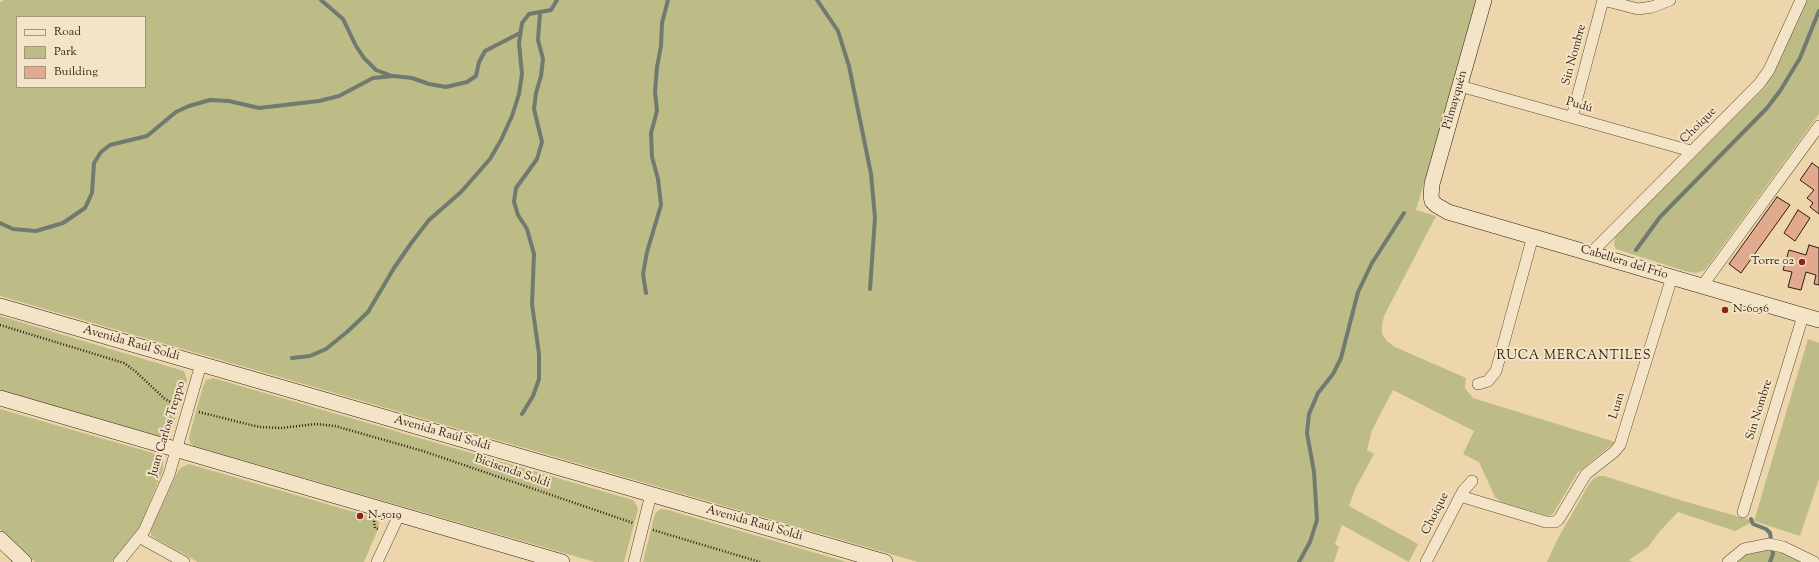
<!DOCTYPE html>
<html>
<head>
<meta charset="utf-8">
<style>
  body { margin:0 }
  #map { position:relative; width:1819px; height:562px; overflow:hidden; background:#edd6ab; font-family:"Sorts Mill Goudy",serif }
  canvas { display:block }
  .legend { position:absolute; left:16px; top:16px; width:130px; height:72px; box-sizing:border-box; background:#f3e4c8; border:1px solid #a6947f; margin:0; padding:5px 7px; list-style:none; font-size:12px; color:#321c12 }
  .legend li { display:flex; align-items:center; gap:8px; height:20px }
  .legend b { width:20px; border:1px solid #a6947f }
</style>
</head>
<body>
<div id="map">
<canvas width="1819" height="562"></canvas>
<ul class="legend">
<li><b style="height:5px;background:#f3e4c8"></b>Road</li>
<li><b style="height:11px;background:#bdbc86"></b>Park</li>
<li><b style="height:11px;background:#e1a98d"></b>Building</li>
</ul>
</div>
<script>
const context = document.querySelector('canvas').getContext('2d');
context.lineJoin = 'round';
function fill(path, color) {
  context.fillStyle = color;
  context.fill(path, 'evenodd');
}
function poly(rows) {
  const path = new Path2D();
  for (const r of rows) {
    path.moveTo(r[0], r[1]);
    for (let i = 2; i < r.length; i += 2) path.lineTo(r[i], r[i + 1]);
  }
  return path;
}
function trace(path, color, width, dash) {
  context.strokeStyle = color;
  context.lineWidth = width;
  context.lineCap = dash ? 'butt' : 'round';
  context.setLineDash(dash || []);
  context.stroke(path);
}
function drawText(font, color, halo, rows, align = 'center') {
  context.font = font + ' "Sorts Mill Goudy",serif';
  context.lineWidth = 4;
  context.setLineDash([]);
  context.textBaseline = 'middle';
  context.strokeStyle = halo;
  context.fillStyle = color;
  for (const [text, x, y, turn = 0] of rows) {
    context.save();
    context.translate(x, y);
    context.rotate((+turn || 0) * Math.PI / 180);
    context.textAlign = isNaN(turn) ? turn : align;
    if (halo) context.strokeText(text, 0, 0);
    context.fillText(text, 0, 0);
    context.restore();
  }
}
fill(poly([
  [4,0,1478,0,1416,210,1436,216,1384,316,1382,325,1382,334,1387,341,1395,347,1466,378,1465,388,1473,398,1615,442,1578,472,1553,514,1549,516,1545,515,1501,502,1495,497,1479,462,1463,454,1474,431,1393,390,1372,430,1367,450,1374,454,1355,489,1349,506,1418,544,1409,562,1342,525,1335,544,1339,547,1334,562,918,562,0,296,0,2],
  [17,17,145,17,145,87,17,87],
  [1807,0,1819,0,1819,114,1705,270,1696,273,1685,271,1616,249,1614,245,1615,237,1620,230,1765,87],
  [0,316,184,371,187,380,170,434,159,436,0,390],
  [1808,339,1819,343,1819,479,1800,536,1754,521,1735,531,1678,512,1660,531,1648,547,1629,560,1633,562,1547,562,1557,540,1589,484,1593,479,1598,476,1604,476,1680,500,1754,521],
  [213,378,633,500,636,504,638,509,624,562,595,562,194,446,190,443,189,437,203,386,206,380],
  [0,409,153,453,163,460,163,470,138,531,112,562,35,562,0,529],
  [189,464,375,518,379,523,378,529,364,562,198,562,156,539,151,535,151,530,178,471,182,467],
  [661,509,668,510,847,562,643,562,654,517,656,512],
  [1770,549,1778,551,1801,562,1735,562,1746,554]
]), '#bdbc86');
trace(poly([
  [321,0,343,19,356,46,364,58,376,70,392,76],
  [817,0,838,31,849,66,871,174,875,218,870,289],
  [0,223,13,229,36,231,63,223,85,208,92,193,94,163,101,152,110,145,147,136,176,112,189,106,210,100,229,101,259,108,319,101,339,96,373,78,394,76,412,78,429,84,446,87,467,82,476,76,479,62,485,51,520,33],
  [1636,250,1660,217,1767,108,1780,91,1800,58,1819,11],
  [646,293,643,274,647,252,661,205,658,179,652,157,651,133,657,111,655,92,657,67,661,46,662,23,668,0],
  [292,358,310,356,326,349,347,332,368,312,394,268,412,242,429,220,461,192,490,159,501,140,512,116,519,94,522,74,519,43,522,23,529,14,551,10,557,0],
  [522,414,533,396,539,379,539,354,532,304,534,254,527,229,518,215,514,202,516,188,537,159,542,142,534,109,536,93,541,76,543,59,538,40,540,13],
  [1751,519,1753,524,1766,529,1770,533,1773,554,1770,562],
  [1299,562,1310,542,1317,520,1314,472,1307,433,1309,414,1318,393,1333,374,1341,358,1358,292,1372,263,1404,213]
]), '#707a70', 4);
const building = poly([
  [1812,163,1819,168,1819,214,1810,207,1813,203,1807,198,1814,190,1800,180,1812,163],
  [1777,197,1790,205,1741,273,1729,264,1777,197],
  [1798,210,1810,218,1795,241,1784,233,1798,210],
  [1809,245,1819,248,1819,285,1814,284,1816,275,1806,272,1801,290,1788,287,1792,272,1783,270,1789,250,1806,255,1809,245]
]);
fill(building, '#e1a98d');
trace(building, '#321c12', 1);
const street = poly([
  [1603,0,1638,9,1652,7,1670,0],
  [1460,86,1691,151],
  [1572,117,1603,0],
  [1591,253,1759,84,1769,70,1801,0],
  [1702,286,1819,126],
  [1478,384,1488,381,1496,371,1533,236],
  [1460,496,1546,522,1555,522,1559,519,1586,474,1614,452,1620,445,1672,277],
  [1743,512,1803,316],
  [139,537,184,562],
  [119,562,144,531,169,475,201,364],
  [377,562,399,515],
  [634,562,651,494],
  [1426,562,1463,491,1472,481],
  [1728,562,1744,549,1769,544,1783,547,1814,562]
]);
const secondary = poly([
  [1484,0,1432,184,1431,196,1432,201,1436,205,1448,212,1819,320],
  [0,306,885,562],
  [0,398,562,562],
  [0,539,24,562]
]);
trace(street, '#614a38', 12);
trace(secondary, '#321c12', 16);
trace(poly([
  [0,325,124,363,135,371,165,399,178,406],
  [199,412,259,427,281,428,316,424,335,426,423,451,633,523],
  [374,521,375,528,378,529],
  [653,530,760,562]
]), '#321c12', 2.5, [1, 2]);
trace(street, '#f3e4c8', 11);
trace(secondary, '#f3e4c8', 15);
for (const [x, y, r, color] of [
  [1802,262,4,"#8f2418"],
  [1725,310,4,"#8f2418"],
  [360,516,4,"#8f2418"]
]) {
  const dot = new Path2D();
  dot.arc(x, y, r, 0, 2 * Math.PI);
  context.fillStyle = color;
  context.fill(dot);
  trace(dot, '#f3e4c8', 1.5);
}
drawText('12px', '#321c12', '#f3e4c8', [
  ["Sin Nombre",1575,55,-75],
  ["Pilmayquén",1456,100,-74],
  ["Pudú",1579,106,16],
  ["Choique",1699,126,-45],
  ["Cabellera del Frío",1624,263,17],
  ["Avenida Raúl Soldi",131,344,16],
  ["Luan",1618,406,-73],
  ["Sin Nombre",1760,410,-73],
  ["Juan Carlos Treppo",168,429,-73],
  ["Avenida Raúl Soldi",442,434,16],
  ["Bicisenda Soldi",512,472,19],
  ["Choique",1436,514,-63],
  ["Avenida Raúl Soldi",754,524,16]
]);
drawText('12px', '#321c12', '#f3e4c8', [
  ["Torre 02",1794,262,"right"],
  ["N-6056",1733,310],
  ["N-5019",368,516]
], 'left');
context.letterSpacing = '1px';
drawText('13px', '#321c12', '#f3e4c8', [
  ["RUCA MERCANTILES",1574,357]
]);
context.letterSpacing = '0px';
</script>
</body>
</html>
